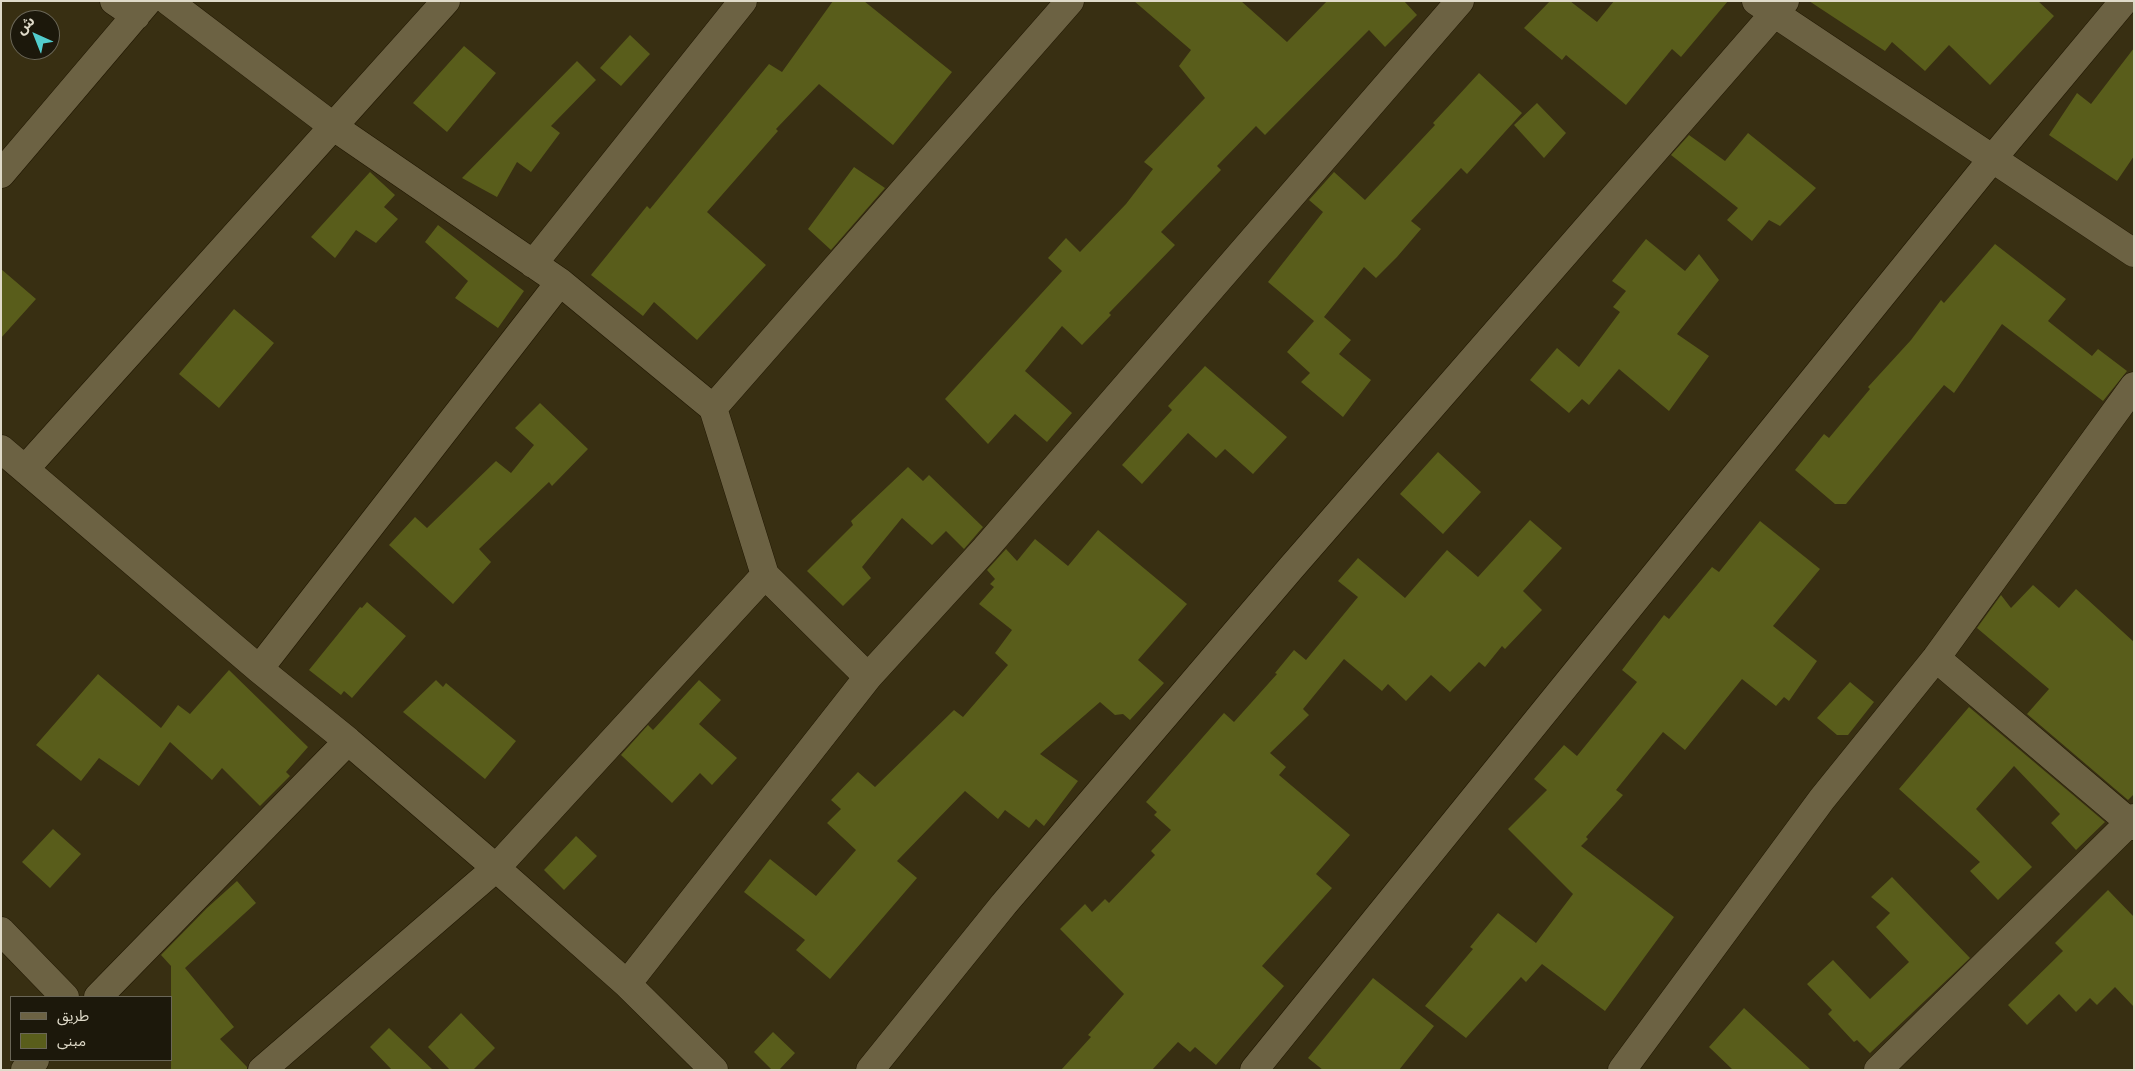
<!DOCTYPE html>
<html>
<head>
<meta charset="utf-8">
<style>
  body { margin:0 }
  #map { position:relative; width:2135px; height:1071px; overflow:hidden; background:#382f12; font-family:Inter,"Noto Sans Arabic",sans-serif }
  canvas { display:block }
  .frame { position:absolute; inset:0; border:2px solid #dfdac9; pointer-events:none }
  .legend { position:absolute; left:10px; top:996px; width:162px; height:65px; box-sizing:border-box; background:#1c180b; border:1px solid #6a6657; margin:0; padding:6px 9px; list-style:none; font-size:15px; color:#dfdac9 }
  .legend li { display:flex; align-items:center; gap:10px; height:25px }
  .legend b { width:25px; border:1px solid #6a6657 }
  .north { position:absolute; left:10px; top:10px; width:50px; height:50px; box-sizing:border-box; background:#1c180b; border:1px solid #6a6657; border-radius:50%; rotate:316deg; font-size:14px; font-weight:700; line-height:20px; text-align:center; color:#dfdac9 }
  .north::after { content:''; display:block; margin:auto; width:18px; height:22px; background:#52cdcd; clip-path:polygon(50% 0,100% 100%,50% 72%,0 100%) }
</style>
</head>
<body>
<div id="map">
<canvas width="2135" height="1071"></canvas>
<div class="frame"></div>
<ul class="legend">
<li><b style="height:6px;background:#6c6243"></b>طريق</li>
<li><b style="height:14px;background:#595d1b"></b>مبنى</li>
</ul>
<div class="north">ش</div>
</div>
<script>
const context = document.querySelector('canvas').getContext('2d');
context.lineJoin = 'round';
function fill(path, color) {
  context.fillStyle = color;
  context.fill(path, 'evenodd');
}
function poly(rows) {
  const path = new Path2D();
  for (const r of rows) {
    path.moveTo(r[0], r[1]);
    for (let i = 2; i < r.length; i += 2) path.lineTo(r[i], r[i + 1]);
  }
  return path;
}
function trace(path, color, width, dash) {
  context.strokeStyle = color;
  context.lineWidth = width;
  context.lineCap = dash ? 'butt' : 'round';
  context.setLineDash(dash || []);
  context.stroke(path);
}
fill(poly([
  [833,1,864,1,952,72,893,145,819,84,776,129,778,131,707,212,766,265,697,340,654,302,643,316,591,275,647,206,650,209,769,64,782,72],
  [1134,1,1241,1,1287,42,1327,1,1404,1,1417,15,1385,47,1369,30,1265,135,1256,126,1217,166,1221,170,1161,232,1175,245,1109,313,1111,315,1082,345,1062,326,1025,371,1072,413,1047,442,1015,414,988,444,945,399,1062,271,1048,258,1066,238,1080,252,1126,204,1153,169,1144,162,1205,98,1179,66,1191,50],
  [1550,1,1570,1,1597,22,1614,1,1728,1,1681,57,1672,49,1626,105,1566,55,1562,60,1524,28],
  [1809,1,2038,1,2054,16,1990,85,1949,45,1925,71,1892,42,1885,51],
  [630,35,650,54,621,86,600,68],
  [464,46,496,73,447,132,413,103],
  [2134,48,2134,156,2117,181,2049,135,2077,93,2091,104],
  [577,61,596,80,551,126,560,133,531,172,517,162,497,197,462,178],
  [1479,73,1522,113,1467,174,1461,168,1411,221,1421,229,1397,257,1376,278,1364,267,1324,317,1351,340,1339,354,1371,380,1343,417,1301,382,1310,373,1287,352,1314,321,1268,282,1323,212,1309,200,1334,172,1365,200,1435,125,1433,123],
  [1537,103,1566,133,1544,158,1514,125],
  [1748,133,1816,188,1780,226,1769,220,1752,241,1727,220,1738,208,1671,155,1689,135,1725,161],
  [854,167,885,188,831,250,808,229],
  [370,172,395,195,384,207,398,219,376,243,356,230,335,258,311,237],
  [438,225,524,291,498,328,455,298,468,281,425,242],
  [1646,239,1685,271,1699,254,1719,280,1677,334,1709,356,1669,411,1619,369,1589,405,1582,399,1569,413,1530,380,1557,348,1579,367,1620,312,1613,307,1626,291,1612,281],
  [1995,244,2066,299,2048,321,2092,356,2098,349,2127,371,2103,401,2002,324,1954,393,1944,385,1846,504,1835,504,1795,470,1824,434,1829,438,1870,389,1868,387,1911,340,1941,300,1944,303],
  [1,269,36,299,1,338],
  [234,309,274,343,219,408,179,374],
  [1205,366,1287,437,1253,474,1225,449,1216,458,1188,433,1142,484,1122,465,1172,410,1168,406],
  [540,403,588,449,552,486,549,482,479,549,491,562,453,604,389,545,415,517,427,528,496,461,511,473,534,445,515,428],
  [1438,452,1481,492,1443,534,1400,494],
  [908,467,923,481,929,475,983,527,964,549,946,531,932,545,902,518,862,567,871,578,843,606,807,571,853,525,851,521],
  [1530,520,1562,548,1523,591,1542,610,1505,649,1502,646,1485,667,1479,662,1450,692,1431,675,1406,701,1388,684,1382,691,1344,659,1303,709,1309,715,1270,753,1286,767,1279,775,1350,835,1316,874,1332,888,1262,966,1284,986,1216,1065,1195,1047,1190,1052,1178,1042,1152,1070,1061,1070,1091,1037,1088,1035,1124,994,1060,929,1085,904,1092,912,1105,899,1109,903,1155,855,1151,851,1171,830,1154,815,1157,812,1146,802,1224,713,1234,722,1277,674,1275,673,1294,650,1306,660,1358,597,1338,581,1358,558,1405,598,1447,550,1478,577],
  [1760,521,1820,569,1773,626,1817,661,1789,701,1784,697,1776,706,1742,679,1685,750,1663,732,1616,790,1623,795,1586,837,1588,839,1581,846,1674,917,1605,1011,1542,964,1526,982,1521,977,1466,1038,1425,1006,1473,949,1470,947,1498,913,1536,943,1573,894,1508,829,1547,790,1534,779,1564,745,1577,756,1637,682,1622,670,1664,615,1669,619,1712,567,1719,572],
  [1098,530,1187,604,1138,660,1164,683,1130,720,1123,714,1115,715,1100,702,1040,754,1078,781,1044,826,1036,819,1029,828,1005,810,998,819,965,791,897,861,917,878,830,979,796,950,805,940,744,892,770,859,816,896,856,850,827,823,841,809,831,800,858,772,875,787,954,710,963,717,1008,665,995,653,1012,630,979,604,994,587,990,584,995,579,987,570,1006,549,1017,561,1035,539,1068,566],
  [2033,585,2059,608,2076,589,2134,642,2134,794,2128,800,2027,714,2049,689,1977,628,2001,595,2011,608],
  [367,602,406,636,352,698,344,691,341,695,309,670,360,607,362,608],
  [229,670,308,747,286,772,290,776,260,806,222,768,212,780,170,742,139,786,99,758,81,781,36,745,98,674,161,728,178,705,190,714],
  [436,680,443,687,446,683,516,741,485,779,403,712],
  [699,680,721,700,699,724,737,758,712,785,700,773,672,803,621,755,648,725,653,730],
  [1850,682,1874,702,1848,735,1837,735,1817,718],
  [1969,707,2105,822,2076,850,2051,823,2060,814,2014,766,1976,809,2032,867,1998,900,1970,871,1980,862,1899,789],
  [53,829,81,854,50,888,22,862],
  [576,836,597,856,564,890,544,870],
  [1892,877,1970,958,1870,1053,1857,1040,1854,1042,1828,1014,1832,1010,1807,984,1833,960,1870,999,1909,962,1876,927,1890,913,1871,897],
  [237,881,256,903,185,968,234,1027,220,1039,247,1067,247,1070,171,1070,171,966,161,955,207,908],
  [2108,890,2134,917,2134,1007,2115,987,2097,1005,2090,998,2076,1012,2059,994,2027,1025,2008,1005,2063,951,2055,943],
  [1373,978,1434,1026,1399,1070,1323,1070,1308,1058],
  [1744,1008,1811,1070,1733,1070,1709,1047],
  [461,1013,495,1048,473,1070,450,1070,428,1047],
  [389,1028,433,1070,392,1070,370,1047],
  [773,1032,795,1053,779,1070,772,1070,754,1052]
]), '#595d1b');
const street = poly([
  [114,1,136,16],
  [168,1,334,127,560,282,713,408,765,575,868,677],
  [1756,1,2134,253],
  [1,174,148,1],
  [533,264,743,1],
  [713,408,1070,1],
  [1,449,259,669,348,741,496,868,627,984,714,1070],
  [26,468,446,1],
  [1936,658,2134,826],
  [259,669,560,282],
  [1,931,65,997],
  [627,984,868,677,985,549,1460,1],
  [98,997,348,741],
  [25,1070,35,1060],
  [262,1070,496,868,765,575],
  [870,1070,1004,904,1291,568,1785,1],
  [1254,1070,1993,158,2124,1],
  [1622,1070,1822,799,1936,658,2134,386],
  [1878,1070,2134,818]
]);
trace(street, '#201700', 29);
trace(street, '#6c6243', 28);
</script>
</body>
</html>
